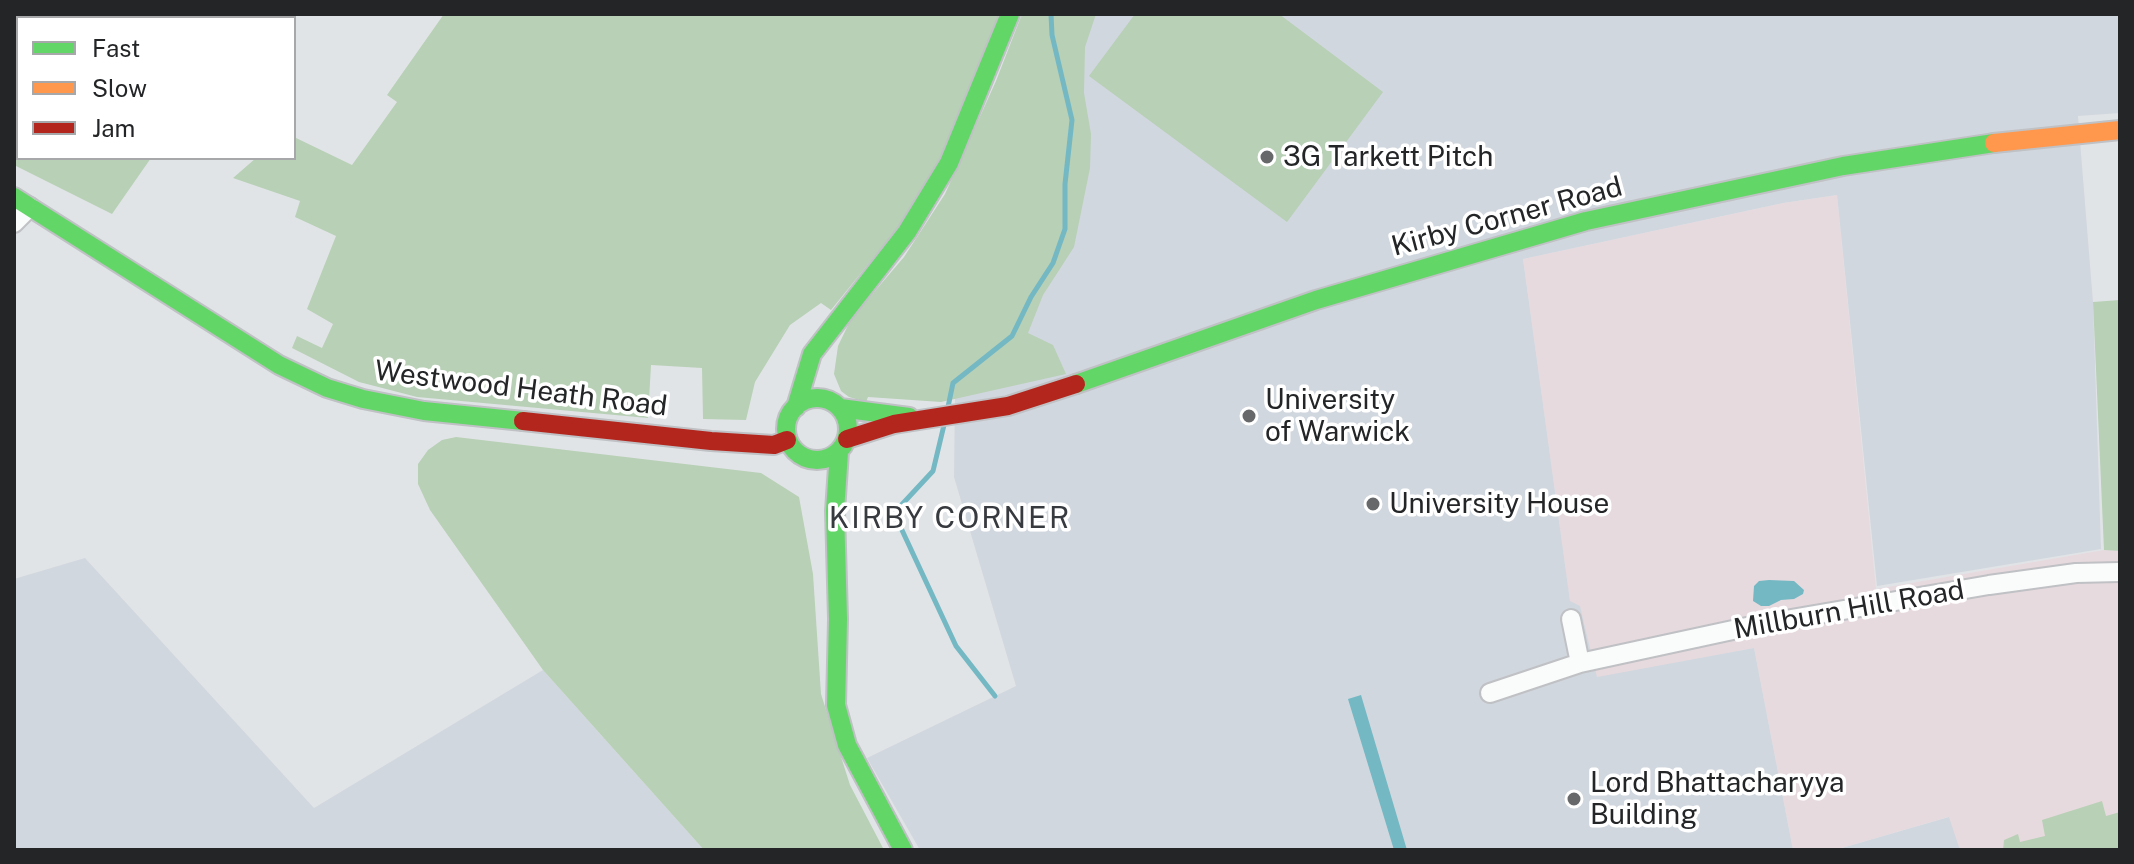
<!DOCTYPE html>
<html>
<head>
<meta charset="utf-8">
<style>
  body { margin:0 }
  #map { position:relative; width:2134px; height:864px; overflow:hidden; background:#e1e4e7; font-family:"Public Sans",sans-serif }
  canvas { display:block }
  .frame { position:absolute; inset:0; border:16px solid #232527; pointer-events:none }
  .legend { position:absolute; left:16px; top:16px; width:280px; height:144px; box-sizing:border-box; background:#fff; border:2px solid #a7a8a9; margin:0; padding:10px 14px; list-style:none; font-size:24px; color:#232527 }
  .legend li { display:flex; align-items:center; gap:16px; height:40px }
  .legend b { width:40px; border:2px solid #a7a8a9 }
</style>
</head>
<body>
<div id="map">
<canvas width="2134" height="864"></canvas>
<div class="frame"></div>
<ul class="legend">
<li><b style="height:10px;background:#63d668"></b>Fast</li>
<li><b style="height:10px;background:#ff974d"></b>Slow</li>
<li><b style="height:10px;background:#b3261e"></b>Jam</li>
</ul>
</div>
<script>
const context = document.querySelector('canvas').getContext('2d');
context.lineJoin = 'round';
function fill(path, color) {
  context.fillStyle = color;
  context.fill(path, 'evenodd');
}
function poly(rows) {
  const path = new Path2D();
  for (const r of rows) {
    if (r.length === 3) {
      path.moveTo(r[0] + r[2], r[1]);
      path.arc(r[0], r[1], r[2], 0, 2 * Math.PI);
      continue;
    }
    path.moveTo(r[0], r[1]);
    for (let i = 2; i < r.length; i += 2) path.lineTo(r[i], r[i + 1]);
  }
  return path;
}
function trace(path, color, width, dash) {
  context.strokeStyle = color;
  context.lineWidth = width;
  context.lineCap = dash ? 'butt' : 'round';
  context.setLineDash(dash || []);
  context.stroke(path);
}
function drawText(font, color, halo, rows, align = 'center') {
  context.font = font + ' "Public Sans",sans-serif';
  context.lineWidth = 7;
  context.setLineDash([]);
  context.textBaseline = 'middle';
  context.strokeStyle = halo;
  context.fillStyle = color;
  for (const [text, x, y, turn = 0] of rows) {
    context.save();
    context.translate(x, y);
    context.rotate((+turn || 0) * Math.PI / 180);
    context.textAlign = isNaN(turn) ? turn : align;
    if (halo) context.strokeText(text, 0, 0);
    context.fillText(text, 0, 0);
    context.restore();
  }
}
fill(poly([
  [1837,195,1876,589,2104,550,2120,551,2120,850,1960,850,1948,817,1835,850,1793,850,1754,648,1597,678,1580,607,1570,602,1523,259,1783,203]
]), '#e7dade');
fill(poly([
  [1091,14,2120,14,2120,113,2078,116,2093,302,2101,549,1877,586,1837,195,1783,203,1523,259,1570,601,1580,606,1597,677,1754,648,1793,850,920,850,867,758,1016,686,954,477,955,395,1076,74],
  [85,558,314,808,543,670,704,850,14,850,14,579],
  [1949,817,1960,850,1835,850]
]), '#d1d7de');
fill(poly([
  [14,14,250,14,247,18,18,18,18,158,151,158,112,214,14,165],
  [444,14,1002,14,969,100,914,208,831,310,821,303,790,325,755,382,746,420,703,419,702,368,651,365,648,418,417,397,359,382,292,348,297,336,322,348,333,324,307,309,336,236,295,217,300,201,233,178,256,158,294,158,294,137,352,165,397,102,387,95],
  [1022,14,1096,14,1085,47,1084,93,1091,134,1090,168,1074,247,1043,295,1028,333,1053,345,1066,374,941,402,868,397,866,402,849,397,841,391,834,374,838,346,851,319,904,257,945,194,996,81],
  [1135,14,1279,14,1383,92,1287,222,1089,76],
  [2120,300,2120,551,2104,550,2093,302],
  [456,437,761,473,799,497,813,574,821,694,850,785,884,850,704,850,543,670,430,510,418,484,418,464,428,450,442,440],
  [2102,801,2106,816,2120,812,2120,850,2003,850,2004,840,2018,834,2020,842,2045,836,2042,820]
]), '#b8d0b6');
fill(poly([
  [1769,580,1794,581,1804,590,1803,594,1794,599,1781,600,1769,606,1761,606,1753,601,1754,586,1759,581],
  [1361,695,1407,850,1394,850,1348,699]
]), '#74b8c4');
trace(poly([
  [948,407,953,383,1012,336,1031,297,1053,263,1065,229,1065,184,1072,120,1052,35,1051,14],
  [944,425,933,471,894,513,956,646,995,696]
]), '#74b8c4', 5);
const street = poly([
  [14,223,30,207],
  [1571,619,1580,663,1756,625,1989,585,2076,573,2120,572],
  [1490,693,1580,663]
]);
const fast = poly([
  [14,197,279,365,327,388,363,399,424,411,523,421],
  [1076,384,1316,300,1586,221,1843,166,1994,143],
  [817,429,31],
  [796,407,812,354,907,232,949,163,1010,14],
  [840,408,909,417],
  [839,452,835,511,838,619,836,705,847,745,903,850]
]);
const slow = poly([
  [1994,143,2120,130]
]);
const jam = poly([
  [523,421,711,441,774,445,787,440],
  [847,439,894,424,1008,406,1076,384]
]);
trace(street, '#bfc1c4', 22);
trace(fast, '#bfc1c4', 22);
trace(slow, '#bfc1c4', 22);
trace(jam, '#bfc1c4', 22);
trace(street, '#fafbfb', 18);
trace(fast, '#63d668', 18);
trace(slow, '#ff974d', 18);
trace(jam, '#b3261e', 18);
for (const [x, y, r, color] of [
  [1267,157,8,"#66686a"],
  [1249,416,8,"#66686a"],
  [1373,504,8,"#66686a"],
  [1574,799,8,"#66686a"]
]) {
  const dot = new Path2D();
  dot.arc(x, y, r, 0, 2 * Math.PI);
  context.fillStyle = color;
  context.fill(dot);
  trace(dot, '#fff', 3);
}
drawText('28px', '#232527', '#fff', [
  ["3G Tarkett Pitch",1283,157],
  ["University",1265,400],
  ["of Warwick",1265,432],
  ["University House",1389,504],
  ["Lord Bhattacharyya",1590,783],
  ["Building",1590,815]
], 'left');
drawText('28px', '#232527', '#fff', [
  ["Kirby Corner Road",1507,217,-15],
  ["Westwood Heath Road",521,389,7],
  ["Millburn Hill Road",1849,610,-10]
]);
context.letterSpacing = '2px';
drawText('30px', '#373a3f', '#fff', [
  ["KIRBY CORNER",950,519]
]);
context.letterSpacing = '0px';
</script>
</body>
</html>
